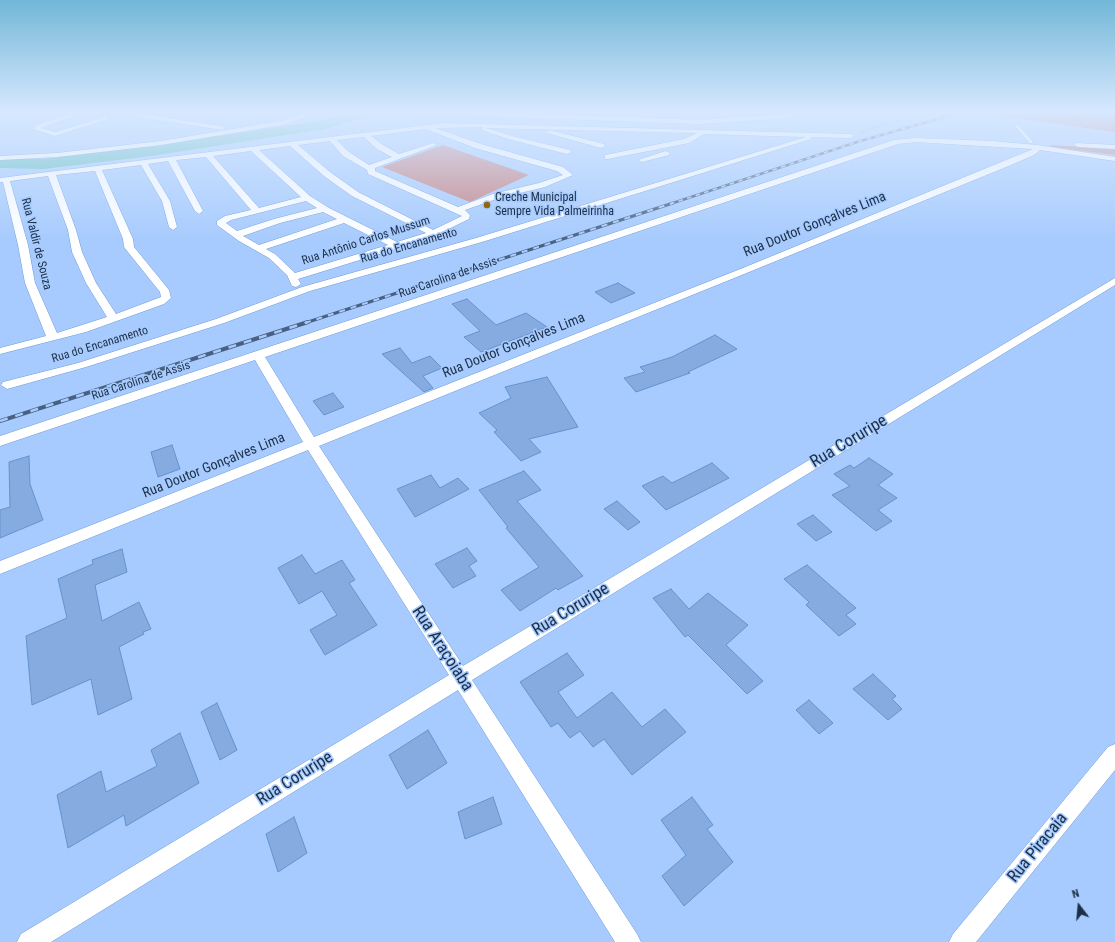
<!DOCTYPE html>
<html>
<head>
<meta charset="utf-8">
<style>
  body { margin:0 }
  #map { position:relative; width:1115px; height:942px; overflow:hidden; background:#a7cbfe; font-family:"Roboto Condensed",sans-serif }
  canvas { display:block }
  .north { position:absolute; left:1059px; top:886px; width:40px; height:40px; -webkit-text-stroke:3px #a7cbfe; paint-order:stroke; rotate:344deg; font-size:11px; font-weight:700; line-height:16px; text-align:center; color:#1d2f47 }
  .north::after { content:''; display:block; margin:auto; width:14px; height:18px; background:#1d2f47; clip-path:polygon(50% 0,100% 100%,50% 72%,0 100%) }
</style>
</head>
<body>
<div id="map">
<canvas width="1115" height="942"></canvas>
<div class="north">N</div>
</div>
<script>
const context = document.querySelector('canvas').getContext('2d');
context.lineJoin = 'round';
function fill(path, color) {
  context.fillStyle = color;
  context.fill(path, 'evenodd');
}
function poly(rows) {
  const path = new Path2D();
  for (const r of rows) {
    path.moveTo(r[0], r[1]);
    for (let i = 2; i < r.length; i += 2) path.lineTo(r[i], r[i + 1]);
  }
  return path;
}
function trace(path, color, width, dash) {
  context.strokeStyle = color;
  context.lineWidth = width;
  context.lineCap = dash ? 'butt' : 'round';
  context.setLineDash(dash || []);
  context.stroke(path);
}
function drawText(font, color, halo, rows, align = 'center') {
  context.font = font + ' "Roboto Condensed",sans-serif';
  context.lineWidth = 3;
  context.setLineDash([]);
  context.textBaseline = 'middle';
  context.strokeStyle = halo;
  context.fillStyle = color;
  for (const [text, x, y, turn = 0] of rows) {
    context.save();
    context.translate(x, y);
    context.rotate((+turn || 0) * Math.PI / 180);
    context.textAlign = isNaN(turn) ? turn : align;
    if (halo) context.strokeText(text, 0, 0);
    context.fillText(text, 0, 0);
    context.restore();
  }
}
fill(poly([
  [980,111,1113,113,1115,113,1115,132,974,112],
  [443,145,529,175,470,202,382,167],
  [1050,145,1115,149,1115,155,1052,147]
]), '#c58385');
fill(poly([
  [355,111,379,111,377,114,325,129,151,156,43,169,0,168,0,158,43,159,151,146,324,120,355,111]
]), '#61bcbd');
const building = poly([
  [618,283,635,293,611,303,595,292,618,283],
  [467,299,496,325,526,313,547,327,481,352,464,337,480,331,452,304,467,299],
  [715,335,737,349,688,372,690,373,636,392,624,378,645,372,640,367,672,357,715,335],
  [400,348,412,363,430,356,442,368,423,376,433,388,424,392,382,354,400,348],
  [547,377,578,427,529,439,541,452,521,461,494,432,497,430,479,413,511,398,505,387,547,377],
  [333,393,344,407,324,415,313,401,333,393],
  [172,445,180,469,158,477,151,452,172,445],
  [29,456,30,484,43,520,0,538,0,510,10,507,9,462,29,456],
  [869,458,893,474,878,485,897,498,878,510,892,521,876,531,832,495,850,486,834,474,850,465,854,468,869,458],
  [712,463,729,478,666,510,642,486,663,476,672,483,712,463],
  [524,471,541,490,517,501,583,576,558,590,556,588,520,611,501,590,539,567,506,528,508,527,479,490,524,471],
  [431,475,440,488,458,478,469,489,415,517,397,489,431,475],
  [617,501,640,522,628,530,604,509,617,501],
  [813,515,832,532,816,541,797,524,813,515],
  [467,548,477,561,469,566,476,576,453,588,435,564,467,548],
  [122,549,127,572,95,585,102,621,139,602,151,629,143,632,144,634,119,647,132,699,98,715,91,679,32,705,26,636,67,618,58,579,93,564,92,560,122,549],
  [302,555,315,574,342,560,355,580,349,583,377,625,325,655,310,630,337,615,322,591,299,604,278,568,302,555],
  [807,565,856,608,846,615,856,624,839,636,806,605,809,602,784,579,807,565],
  [671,589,689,609,708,593,748,625,726,645,763,681,747,694,688,635,685,637,653,598,671,589],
  [567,653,584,675,558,692,577,718,612,692,642,727,665,709,686,732,632,775,604,739,593,747,580,731,570,738,558,723,551,727,520,682,567,653],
  [873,674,896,696,892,699,902,709,888,720,853,689,873,674],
  [809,700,833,723,819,734,796,710,809,700],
  [217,703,237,750,220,760,201,712,217,703],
  [428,730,447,763,407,789,389,755,428,730],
  [180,733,199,783,126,826,124,815,68,848,57,795,101,771,106,792,157,766,151,750,180,733],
  [493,797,502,824,465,839,458,812,493,797],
  [692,797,713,825,707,829,733,862,684,906,662,876,686,855,661,820,692,797],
  [294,817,307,853,278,872,266,834,294,817]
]);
fill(building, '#86abe0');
trace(building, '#6791cd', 1);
const service = poly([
  [1015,124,1017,124,1032,141,1032,143,1030,143,1015,126,1015,124]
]);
const minor = poly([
  [77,111,87,111,41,128,55,132,105,117,108,119,55,136,33,129,37,125,77,111],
  [100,111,118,111,222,126,225,128,222,130,100,111],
  [313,111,323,111,282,125,161,145,57,157,0,160,0,156,57,153,161,141,281,121,313,111],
  [458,111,700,120,786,114,783,111,790,111,793,115,789,118,700,124,475,116,458,111],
  [687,111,705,111,690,114,687,111],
  [884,111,891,111,891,112,888,114,884,111],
  [443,123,851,134,854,136,851,138,812,137,811,139,482,242,310,291,224,323,86,367,7,389,1,385,3,382,78,363,216,319,302,287,476,238,806,137,704,134,689,143,608,159,605,159,605,155,684,139,697,133,486,128,512,136,570,150,571,152,567,154,508,139,482,130,482,127,435,128,481,144,563,167,573,175,545,187,499,198,465,210,470,215,469,219,428,239,298,279,301,284,296,287,292,286,287,275,269,258,239,241,217,225,217,221,225,216,251,210,206,157,176,160,203,211,199,214,195,211,168,161,148,164,170,201,177,227,173,230,169,227,162,201,141,165,102,170,133,239,134,247,169,290,171,298,164,304,86,332,0,354,0,348,46,336,25,283,18,245,3,182,0,182,0,178,443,123],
  [426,129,475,148,557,171,563,175,539,183,493,194,458,207,375,171,375,168,437,145,433,143,399,154,383,145,371,136,426,129],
  [364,137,377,149,392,157,369,165,349,152,337,140,364,137],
  [330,141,343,156,367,170,368,174,462,216,433,230,358,192,330,172,298,145,330,141],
  [290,146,324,176,352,196,426,233,397,242,329,208,310,196,259,150,290,146],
  [251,151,301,197,259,208,213,156,251,151],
  [95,171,123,239,124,247,160,292,161,297,116,314,96,283,82,252,76,230,56,175,95,171],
  [48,176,68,230,72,252,86,283,107,317,57,333,35,283,28,245,10,181,48,176],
  [306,201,317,208,274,219,237,231,226,223,231,220,306,201],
  [323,212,337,219,259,245,243,236,280,223,323,212],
  [344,223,388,245,295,273,275,254,266,249,344,223],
  [549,130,604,144,605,146,601,148,547,133,546,132,549,130],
  [915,138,992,141,1037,145,1115,157,1115,161,1040,150,1034,155,1011,165,749,272,319,446,463,666,1115,278,1115,285,472,680,637,934,641,942,615,942,458,690,51,942,17,942,21,934,449,675,308,450,0,574,0,561,303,442,255,360,0,446,0,436,894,140,915,138],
  [915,142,1033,149,743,268,314,437,265,357,898,144,915,142],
  [1075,143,1115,145,1115,149,1078,147,1074,145,1075,143],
  [666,151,670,153,669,155,642,162,638,160,666,151],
  [1115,744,1115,770,976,942,949,942,953,934,1108,747,1115,744]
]);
trace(service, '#6e99d5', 1);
trace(minor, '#6e99d5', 1);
trace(poly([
  [1020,111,1115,117],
  [895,121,933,111],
  [1084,122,1089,118,1115,119],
  [861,132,889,123]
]), '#7b99c4', 1.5, [1, 1]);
fill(service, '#fff');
fill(minor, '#fff');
const railFar2 = poly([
  [670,204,857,142,965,111]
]);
const railFar1 = poly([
  [305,323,673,203]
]);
const rail = poly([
  [0,421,308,322]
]);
trace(railFar2, '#496081', 2.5);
trace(railFar1, '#496081', 3);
trace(rail, '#496081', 4);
trace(railFar2, '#a7cbfe', 1.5, [4.5]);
trace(railFar1, '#a7cbfe', 2, [6]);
trace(rail, '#a7cbfe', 2.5, [8]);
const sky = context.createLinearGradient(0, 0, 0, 243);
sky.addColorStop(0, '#72b7d7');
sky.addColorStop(0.46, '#d7e8ff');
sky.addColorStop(1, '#d7e8ff00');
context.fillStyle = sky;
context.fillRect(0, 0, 1115, 243);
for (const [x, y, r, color] of [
  [487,205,4,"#936612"]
]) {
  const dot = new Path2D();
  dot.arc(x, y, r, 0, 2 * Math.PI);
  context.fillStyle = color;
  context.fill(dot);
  trace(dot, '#a7cbfe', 1.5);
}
drawText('12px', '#1d2f47', '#a7cbfe', [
  ["Creche Municipal",495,198],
  ["Sempre Vida Palmeirinha",495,212]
], 'left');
drawText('12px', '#1d2f47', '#a7cbfe', [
  ["Rua Antônio Carlos Mussum",366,241,-18],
  ["Rua Valdir de Souza",36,244,76],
  ["Rua do Encanamento",409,246,-16],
  ["Rua Carolina de Assis",448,278,-19],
  ["Rua do Encanamento",100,345,-17],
  ["Rua Carolina de Assis",141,381,-18]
]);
drawText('14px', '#1d2f47', '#a7cbfe', [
  ["Rua Doutor Gonçalves Lima",815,225,-22],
  ["Rua Doutor Gonçalves Lima",514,346,-22],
  ["Rua Doutor Gonçalves Lima",214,466,-22]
]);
drawText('17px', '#1d2f47', '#a7cbfe', [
  ["Rua Coruripe",849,442,-31],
  ["Rua Coruripe",571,610,-31],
  ["Rua Araçoiaba",442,649,57],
  ["Rua Coruripe",295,779,-32],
  ["Rua Piracaia",1038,848,-51]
]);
</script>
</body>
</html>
